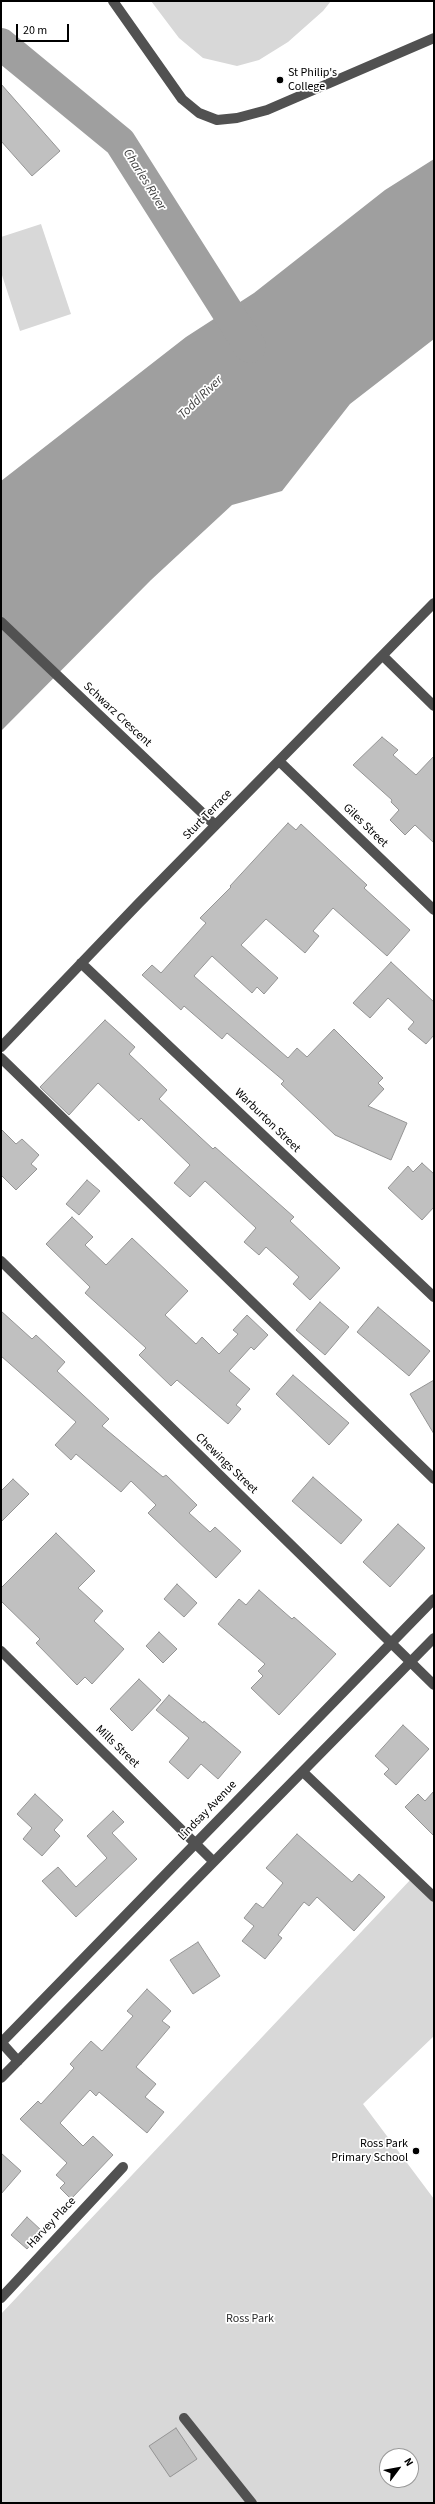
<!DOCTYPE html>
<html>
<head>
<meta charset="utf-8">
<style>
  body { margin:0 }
  #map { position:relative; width:435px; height:2504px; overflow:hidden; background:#fff; font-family:"Source Sans 3",sans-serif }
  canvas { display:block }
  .frame { position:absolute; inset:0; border:2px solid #000; pointer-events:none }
  .north { position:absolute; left:379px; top:2448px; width:40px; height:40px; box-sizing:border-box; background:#fff; border:1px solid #999; border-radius:50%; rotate:58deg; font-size:11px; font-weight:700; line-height:16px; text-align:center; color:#000 }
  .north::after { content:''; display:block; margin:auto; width:14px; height:18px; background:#000; clip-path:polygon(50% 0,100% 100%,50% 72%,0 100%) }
  .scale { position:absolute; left:16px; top:24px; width:53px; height:18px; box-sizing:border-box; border:2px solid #000; border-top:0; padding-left:5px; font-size:12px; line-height:14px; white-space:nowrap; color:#000; -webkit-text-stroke:3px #fff; paint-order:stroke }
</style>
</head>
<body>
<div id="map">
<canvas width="435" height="2504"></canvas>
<div class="frame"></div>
<div class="north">N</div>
<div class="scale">20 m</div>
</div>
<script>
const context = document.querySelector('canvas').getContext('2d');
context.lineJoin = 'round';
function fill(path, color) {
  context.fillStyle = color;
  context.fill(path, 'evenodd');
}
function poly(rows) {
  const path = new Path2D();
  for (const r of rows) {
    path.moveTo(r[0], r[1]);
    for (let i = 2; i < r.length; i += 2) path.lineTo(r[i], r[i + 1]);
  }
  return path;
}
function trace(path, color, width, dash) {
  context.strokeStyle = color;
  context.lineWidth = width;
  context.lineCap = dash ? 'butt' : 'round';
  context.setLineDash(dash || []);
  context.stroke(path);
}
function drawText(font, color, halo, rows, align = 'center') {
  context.font = font + ' "Source Sans 3",sans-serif';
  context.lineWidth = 3.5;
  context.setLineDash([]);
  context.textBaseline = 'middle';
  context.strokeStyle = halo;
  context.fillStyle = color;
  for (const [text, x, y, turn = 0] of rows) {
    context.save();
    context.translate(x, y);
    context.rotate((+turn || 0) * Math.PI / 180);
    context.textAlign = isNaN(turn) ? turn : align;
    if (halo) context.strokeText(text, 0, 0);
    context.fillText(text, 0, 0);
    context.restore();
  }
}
fill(poly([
  [151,1,331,1,323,11,288,42,259,60,237,66,203,58,179,38],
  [41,224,71,314,20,331,1,272,1,237],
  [412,1878,434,1899,434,2036,363,2104,434,2199,434,2503,1,2503,1,2314],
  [387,2456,411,2456,411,2480,387,2480]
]), '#d8d8d8');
fill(poly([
  [434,159,434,339,350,404,282,491,232,505,151,580,1,731,1,481,186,337,254,293,385,190]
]), '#9f9f9f');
trace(poly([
  [1,44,120,142,250,347]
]), '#9f9f9f', 32);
const building = poly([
  [1,84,60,151,32,176,1,141,1,84],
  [382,737,398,750,393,755,416,775,434,756,434,843,415,825,405,835,390,820,399,810,391,802,392,800,353,765,382,737],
  [288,823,296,830,301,824,367,885,364,888,410,930,387,956,333,908,313,931,319,936,305,953,266,919,241,945,278,978,264,994,257,987,252,993,212,956,194,976,288,1058,297,1048,307,1057,334,1029,383,1078,378,1083,384,1089,368,1106,407,1123,391,1160,335,1135,281,1084,284,1081,227,1033,222,1039,184,1006,181,1010,142,975,152,965,161,973,206,923,200,918,231,887,230,886,288,823],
  [391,962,434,1002,434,1035,426,1044,408,1029,414,1022,388,998,370,1018,353,1003,391,962],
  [105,1020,135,1047,129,1054,167,1090,159,1099,213,1149,215,1147,294,1217,290,1221,340,1268,310,1300,293,1284,299,1277,266,1247,259,1255,244,1242,256,1228,205,1181,190,1197,174,1183,190,1165,141,1118,139,1121,98,1083,69,1115,40,1087,105,1020],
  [1,1129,16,1144,22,1139,39,1155,31,1164,37,1169,16,1190,1,1175,1,1129],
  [422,1163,434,1174,434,1207,422,1220,388,1188,408,1166,413,1172,422,1163],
  [87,1180,100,1191,79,1215,66,1204,87,1180],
  [72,1217,93,1237,85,1245,106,1265,132,1238,188,1291,165,1315,196,1344,202,1337,219,1354,238,1334,233,1330,247,1315,268,1335,254,1350,251,1347,229,1371,250,1389,236,1405,241,1409,228,1424,177,1380,171,1386,139,1355,146,1348,85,1293,90,1287,46,1244,72,1217],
  [320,1302,349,1327,325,1355,296,1330,320,1302],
  [378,1307,430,1351,409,1376,357,1332,378,1307],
  [1,1311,32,1339,36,1335,65,1362,57,1371,109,1419,102,1426,163,1477,166,1475,197,1505,189,1513,210,1532,215,1527,241,1551,216,1578,148,1513,156,1505,131,1481,121,1492,76,1454,71,1460,55,1445,76,1422,1,1356,1,1311],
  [293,1375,349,1423,329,1445,276,1394,293,1375],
  [434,1380,434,1434,410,1394,434,1380],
  [313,1477,362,1520,341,1544,292,1501,313,1477],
  [13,1479,29,1494,1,1522,1,1491,13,1479],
  [398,1524,425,1548,390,1587,363,1562,398,1524],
  [56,1533,95,1571,78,1588,103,1611,94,1621,124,1649,92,1684,85,1677,77,1685,36,1643,40,1639,1,1601,1,1588,56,1533],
  [177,1584,197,1603,184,1617,164,1599,177,1584],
  [259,1590,292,1619,294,1617,336,1654,279,1715,251,1688,263,1676,258,1671,265,1664,218,1624,239,1599,246,1605,259,1590],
  [159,1632,177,1649,163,1663,146,1646,159,1632],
  [139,1679,161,1700,132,1731,110,1709,139,1679],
  [169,1695,203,1723,204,1721,241,1752,218,1779,201,1764,188,1779,169,1762,189,1738,156,1710,169,1695],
  [403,1725,429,1749,396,1785,384,1774,389,1769,375,1756,403,1725],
  [434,1791,434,1836,405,1807,418,1794,425,1801,434,1791],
  [35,1794,63,1820,54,1830,60,1836,42,1856,23,1839,32,1828,17,1814,35,1794],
  [113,1811,124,1822,112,1833,137,1859,76,1917,42,1881,58,1867,76,1887,107,1858,87,1836,113,1811],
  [297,1834,352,1882,359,1874,385,1897,354,1931,317,1897,309,1906,304,1902,278,1935,282,1938,265,1959,242,1941,254,1926,244,1918,256,1903,263,1908,283,1883,266,1868,297,1834],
  [198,1942,220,1976,193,1994,170,1960,198,1942],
  [147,1989,171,2011,162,2021,170,2027,136,2067,156,2084,145,2097,164,2112,147,2133,99,2092,96,2096,90,2090,60,2123,83,2146,93,2136,113,2155,71,2199,60,2188,65,2183,56,2175,67,2163,20,2119,38,2101,41,2104,65,2078,74,2068,70,2064,91,2041,102,2051,133,2016,127,2011,147,1989],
  [1,2153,21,2171,1,2194,1,2153],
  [27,2217,42,2231,27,2249,11,2235,27,2217],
  [176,2428,197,2459,170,2477,149,2446,176,2428]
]);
fill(building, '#c0c0c0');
trace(building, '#959595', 1);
trace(poly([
  [113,1,182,99,199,113,217,120,237,118,267,110,434,38],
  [1,622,215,825],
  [383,656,434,706],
  [279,761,434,910],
  [81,963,434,1297],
  [1,1047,139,903,434,603],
  [1,1058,434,1479],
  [1,1261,434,1685],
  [1,1651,213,1861],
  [303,1772,434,1897],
  [1,2042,18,2061],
  [1,2043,434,1599],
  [1,2078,434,1638],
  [1,2298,123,2167],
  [184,2418,252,2503]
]), '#515151', 10);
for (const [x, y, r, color] of [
  [280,80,4,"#000"],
  [416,2151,4,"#000"]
]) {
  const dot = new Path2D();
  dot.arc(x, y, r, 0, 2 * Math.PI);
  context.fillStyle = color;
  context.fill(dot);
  trace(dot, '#fff', 1.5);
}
drawText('12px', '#000', '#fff', [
  ["St Philip's",288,73],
  ["College",288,87],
  ["Ross Park",408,2144,"right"],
  ["Primary School",408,2158,"right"]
], 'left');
drawText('12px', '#000', '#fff', [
  ["Schwarz Crescent",117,715,43],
  ["Sturt Terrace",208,815,-46],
  ["Giles Street",365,826,44],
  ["Warburton Street",267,1121,44],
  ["Chewings Street",226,1464,44],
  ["Mills Street",117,1747,44],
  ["Lindsay Avenue",208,1811,-46],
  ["Harvey Place",52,2223,-47]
]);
drawText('12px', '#2f2f2f', '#fff', [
  ["Ross Park",250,2319]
]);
drawText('italic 13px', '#404040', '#fff', [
  ["Charles River",144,180,58],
  ["Todd River",201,398,-44]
]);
</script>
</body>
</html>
